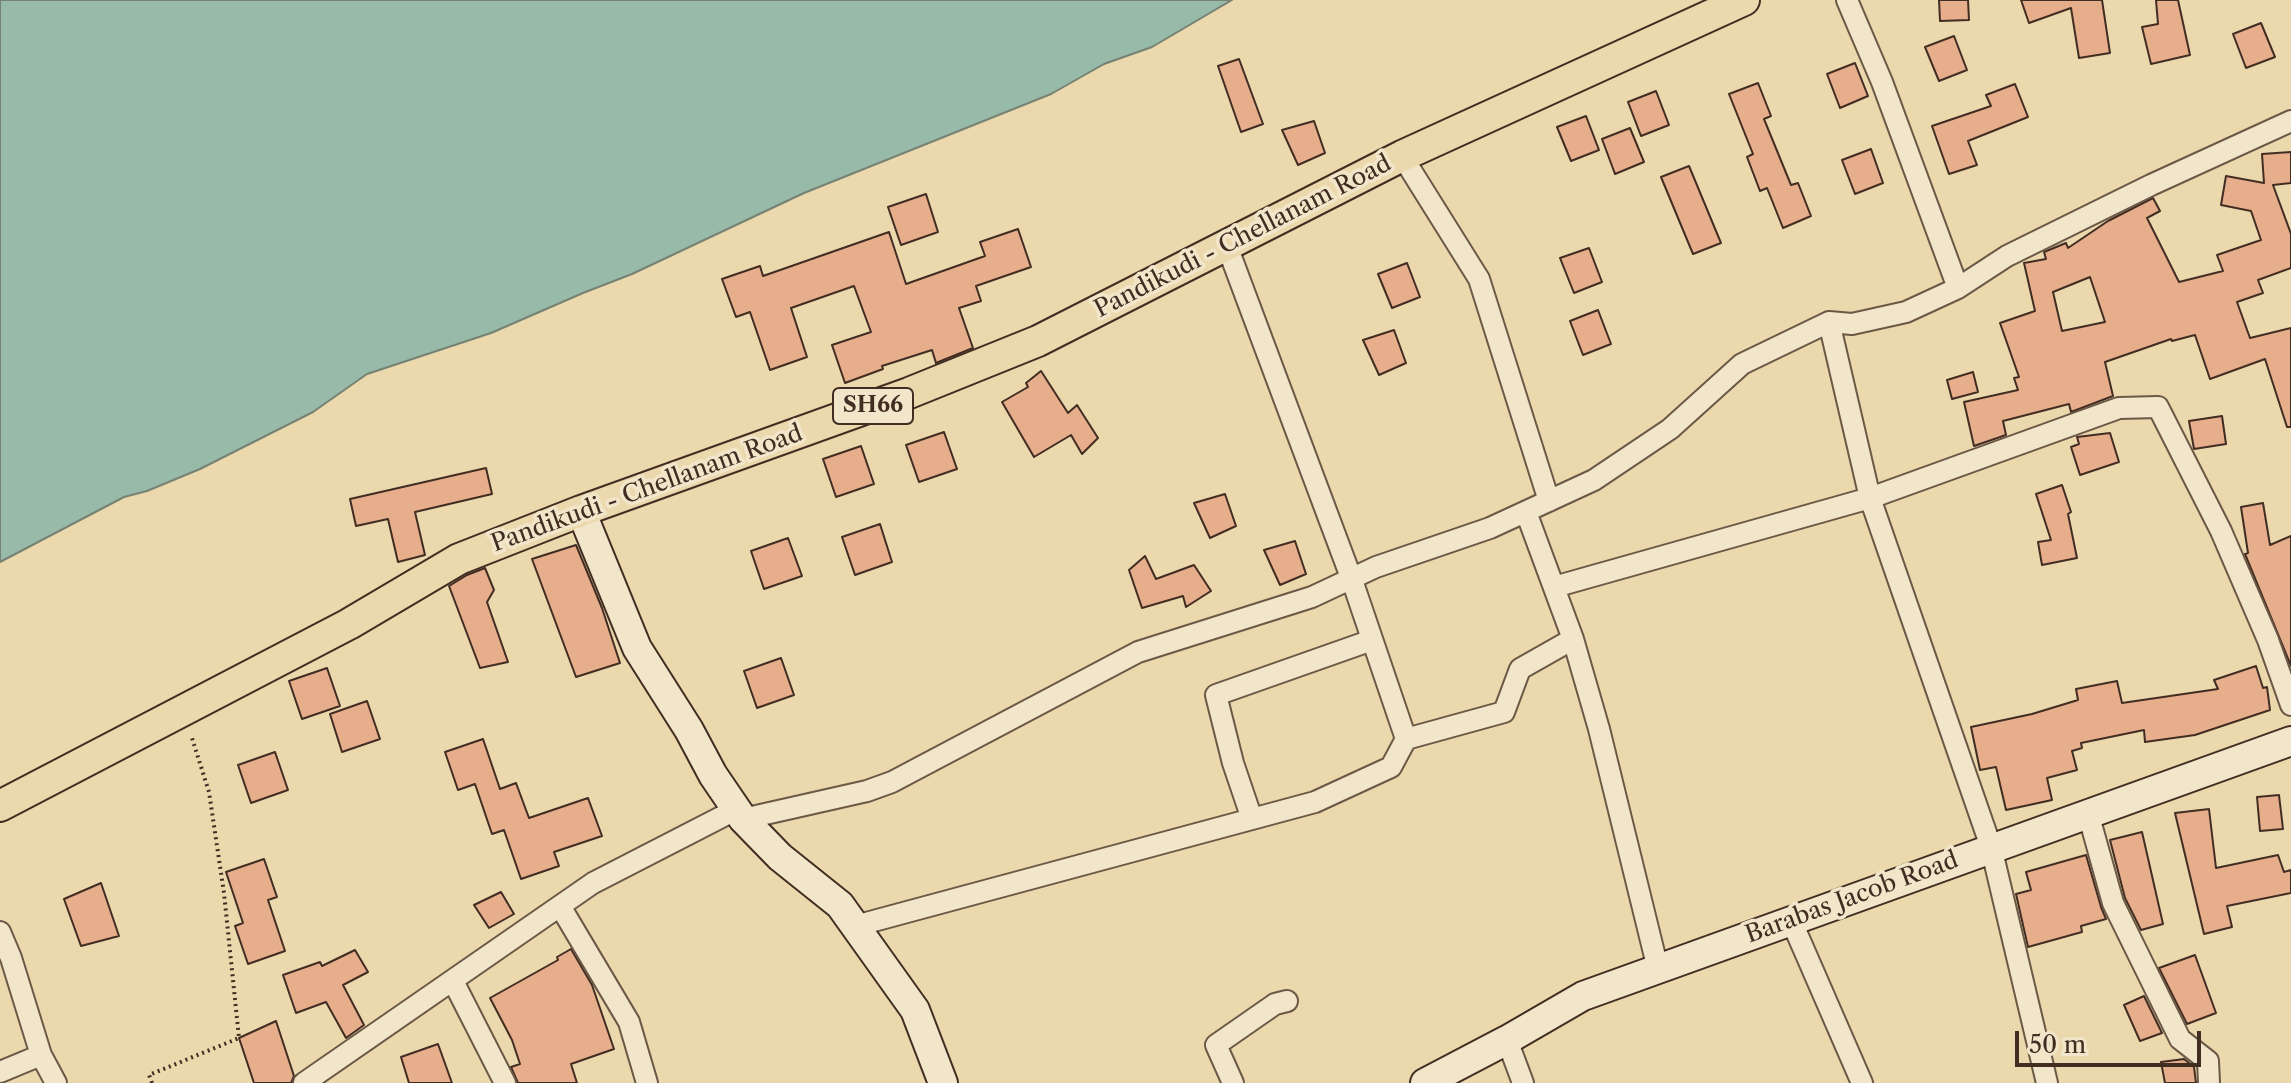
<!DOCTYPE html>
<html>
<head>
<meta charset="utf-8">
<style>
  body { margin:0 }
  #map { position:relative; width:2291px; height:1083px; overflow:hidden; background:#ebd8ad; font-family:"Libre Caslon Text",serif }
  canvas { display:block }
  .scale { position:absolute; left:2015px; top:1031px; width:186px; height:36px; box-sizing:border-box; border:4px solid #422d23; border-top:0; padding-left:10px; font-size:24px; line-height:28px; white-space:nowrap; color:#422d23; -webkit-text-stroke:6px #f2e6ca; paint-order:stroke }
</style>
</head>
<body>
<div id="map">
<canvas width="2291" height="1083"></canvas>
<div class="scale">50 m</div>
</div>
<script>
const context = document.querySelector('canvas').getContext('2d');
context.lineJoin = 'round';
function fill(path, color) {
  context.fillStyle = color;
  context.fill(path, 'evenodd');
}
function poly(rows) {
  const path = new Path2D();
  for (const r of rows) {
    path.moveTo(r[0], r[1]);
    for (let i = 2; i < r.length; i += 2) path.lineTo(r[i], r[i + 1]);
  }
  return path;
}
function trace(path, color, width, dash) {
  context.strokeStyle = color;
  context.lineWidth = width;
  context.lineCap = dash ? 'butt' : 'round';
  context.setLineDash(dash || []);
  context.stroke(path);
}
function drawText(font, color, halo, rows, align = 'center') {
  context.font = font + ' "Libre Caslon Text",serif';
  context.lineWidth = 7;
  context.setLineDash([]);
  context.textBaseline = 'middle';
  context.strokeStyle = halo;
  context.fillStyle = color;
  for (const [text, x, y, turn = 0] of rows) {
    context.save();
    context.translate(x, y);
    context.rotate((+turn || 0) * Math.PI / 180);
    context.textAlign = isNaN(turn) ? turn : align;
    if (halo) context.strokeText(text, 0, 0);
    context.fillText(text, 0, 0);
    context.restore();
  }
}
const water = poly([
  [0,0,1232,0,1152,47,1104,64,1051,94,804,193,632,274,583,293,491,333,367,374,313,412,200,469,147,491,124,497,0,562,0,0]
]);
fill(water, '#98baa8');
trace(water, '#768273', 2);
const building = poly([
  [1939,0,1968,0,1969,20,1940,21,1939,0],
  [2021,0,2102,0,2110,53,2079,58,2071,8,2029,23,2021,0],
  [2156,0,2178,0,2190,55,2151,64,2142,27,2158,24,2156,0],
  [2261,23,2275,57,2246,68,2233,34,2261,23],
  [1954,36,1967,70,1939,81,1925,47,1954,36],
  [1239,59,1263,124,1241,132,1218,66,1239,59],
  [1855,63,1868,96,1840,108,1827,74,1855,63],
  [1758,83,1771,116,1764,119,1791,185,1798,183,1811,216,1783,228,1767,188,1760,191,1747,157,1753,154,1729,94,1758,83],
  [2015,84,2028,117,1968,141,1977,165,1949,174,1932,126,1991,106,1986,95,2015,84],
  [1656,91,1669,125,1641,136,1628,102,1656,91],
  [1586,116,1599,150,1571,161,1557,127,1586,116],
  [1314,121,1325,153,1298,165,1282,130,1314,121],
  [1630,128,1644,162,1615,174,1602,139,1630,128],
  [1871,149,1883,183,1855,194,1842,160,1871,149],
  [2291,152,2291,183,2273,185,2291,234,2291,268,2258,280,2263,293,2237,302,2250,338,2291,328,2291,427,2287,427,2265,359,2210,379,2195,335,2172,341,2171,339,2105,362,2113,396,2071,412,2069,404,2003,421,2006,435,1974,446,1964,402,2018,390,2014,378,2019,377,2000,323,2035,311,2024,263,2046,259,2044,252,2066,243,2068,248,2108,221,2153,198,2160,211,2147,218,2179,282,2223,271,2217,255,2261,240,2251,211,2221,205,2226,176,2264,183,2262,154,2291,152],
  [2090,277,2105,322,2062,331,2053,292,2090,277],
  [1689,166,1721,243,1693,254,1661,177,1689,166],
  [926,194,938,232,901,245,888,207,926,194],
  [1018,229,1031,267,976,286,981,301,959,308,973,348,936,363,932,350,882,366,883,369,845,383,832,345,871,332,854,286,791,308,807,357,770,370,750,312,736,317,722,279,760,266,763,276,889,232,906,284,985,256,980,242,1018,229],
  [1589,248,1602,282,1574,293,1560,258,1589,248],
  [1407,263,1420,297,1392,308,1378,274,1407,263],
  [1598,310,1611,344,1583,355,1570,321,1598,310],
  [1394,330,1406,363,1379,375,1363,340,1394,330],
  [1041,371,1068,413,1077,405,1098,438,1082,454,1071,435,1034,457,1002,402,1028,387,1026,383,1041,371],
  [1973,372,1978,392,1952,399,1947,380,1973,372],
  [2222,416,2226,444,2194,449,2189,421,2222,416],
  [944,432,957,469,919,482,906,445,944,432],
  [2110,433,2119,462,2080,475,2071,447,2079,444,2077,437,2110,433],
  [861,446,874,484,836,497,823,459,861,446],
  [486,468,492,494,415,512,425,555,398,562,388,519,356,526,350,499,486,468],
  [2062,485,2071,512,2068,514,2077,558,2042,565,2038,542,2051,540,2036,494,2062,485],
  [1225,494,1236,526,1210,538,1194,503,1225,494],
  [2263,503,2270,545,2291,536,2291,666,2245,554,2248,553,2241,507,2263,503],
  [880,524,892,562,855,575,842,537,880,524],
  [788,538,802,576,764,589,751,551,788,538],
  [1295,541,1306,574,1280,585,1264,550,1295,541],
  [576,545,602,608,620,663,576,677,532,559,576,545],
  [1145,556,1156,579,1194,565,1211,591,1186,607,1183,596,1142,608,1129,570,1145,556],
  [485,568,494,590,487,602,508,662,480,668,449,586,467,575,485,568],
  [781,658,794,695,757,708,744,671,781,658],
  [2256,666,2263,688,2267,687,2270,710,2195,735,2145,742,2144,730,2081,743,2082,748,2072,751,2077,770,2047,778,2052,800,2006,810,1996,767,1980,770,1971,727,2032,714,2078,700,2076,689,2117,681,2122,703,2218,689,2214,680,2256,666],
  [327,668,340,706,302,719,289,681,327,668],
  [367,701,380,739,342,752,330,714,367,701],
  [483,739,500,789,516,783,529,818,588,798,602,836,554,852,559,866,521,879,504,830,492,834,475,784,458,790,445,752,483,739],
  [275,752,288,790,251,803,238,765,275,752],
  [2279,795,2283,829,2260,831,2257,797,2279,795],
  [2209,809,2216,868,2278,855,2284,872,2291,870,2291,893,2227,906,2232,927,2204,934,2175,813,2209,809],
  [2142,832,2163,924,2141,930,2125,898,2110,840,2142,832],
  [2086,855,2101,907,2106,919,2081,926,2082,932,2028,947,2016,894,2031,890,2026,872,2086,855],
  [264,859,277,897,268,900,285,951,248,964,235,926,243,923,226,872,264,859],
  [101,883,119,936,81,946,64,899,101,883],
  [501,892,514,914,489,928,474,905,501,892],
  [571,949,592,985,614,1049,571,1064,577,1083,518,1083,511,1067,520,1064,512,1040,490,998,558,960,557,957,571,949],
  [355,950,368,972,343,985,364,1025,346,1038,326,1002,296,1013,283,975,320,962,322,966,355,950],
  [2195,955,2216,1013,2187,1024,2159,968,2195,955],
  [2144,996,2162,1033,2140,1041,2124,1005,2144,996],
  [276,1021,294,1076,291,1083,254,1083,239,1038,276,1021],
  [438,1044,452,1083,409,1083,401,1057,438,1044],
  [2184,1059,2194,1067,2196,1083,2165,1083,2161,1062,2184,1059]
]);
fill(building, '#e7ae8b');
trace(building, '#422d23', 2);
const street = poly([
  [1847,0,1882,82,1958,288],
  [1402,156,1479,279,1549,501],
  [1526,512,1573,639,1599,729,1658,969],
  [1554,587,1870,498,1829,322],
  [1406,739,1504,712,1520,669,1573,639],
  [2088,813,2113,903,2180,1039,2208,1061,2209,1083],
  [743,819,867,791,892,782,1138,652,1312,597,1376,567,1490,528,1594,480,1670,429,1742,364,1829,322,1852,324,1906,312,1958,288,2007,256,2151,185,2291,121],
  [1252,819,1233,763,1216,695,1372,640],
  [560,906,629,1022,647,1083],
  [1791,920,1862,1083],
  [855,926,1315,802,1391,767,1406,739,1352,580,1227,246],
  [0,932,11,958,41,1055,56,1083],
  [453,981,505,1083],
  [1507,1040,1523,1083],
  [0,1072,41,1055],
  [304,1083,593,883,735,810],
  [1233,1083,1216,1045,1275,1004,1287,1001],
  [2047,1083,1991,847,1870,498,2119,408,2158,407,2221,531,2268,640,2291,705]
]);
const secondary = poly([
  [581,511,637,648,689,730,713,775,743,819,780,857,840,905,915,1010,943,1083],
  [1425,1083,1507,1040,1583,996,2291,741]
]);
const primary = poly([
  [0,806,349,624,459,559,581,511,909,393,1038,341,1402,156,1744,0]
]);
trace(street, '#6c5846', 24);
trace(secondary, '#422d23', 32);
trace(primary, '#422d23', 34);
trace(poly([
  [152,1083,149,1075,239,1038,224,893,209,792,191,735]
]), '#422d23', 4, [2, 4]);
trace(street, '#f2e6ca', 20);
trace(secondary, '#f2e6ca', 28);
trace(primary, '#ebd8ad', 30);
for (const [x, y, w] of [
  [873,406,80]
]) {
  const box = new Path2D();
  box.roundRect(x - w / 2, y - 18, w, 36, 6);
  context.fillStyle = '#f2e6ca';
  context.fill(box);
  trace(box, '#422d23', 2);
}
drawText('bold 22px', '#422d23', null, [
  ["SH66",873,406]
]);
drawText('24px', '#422d23', '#f2e6ca', [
  ["Pandikudi - Chellanam Road",1243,237,-27],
  ["Pandikudi - Chellanam Road",647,489,-20],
  ["Barabas Jacob Road",1852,898,-20]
]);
</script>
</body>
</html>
